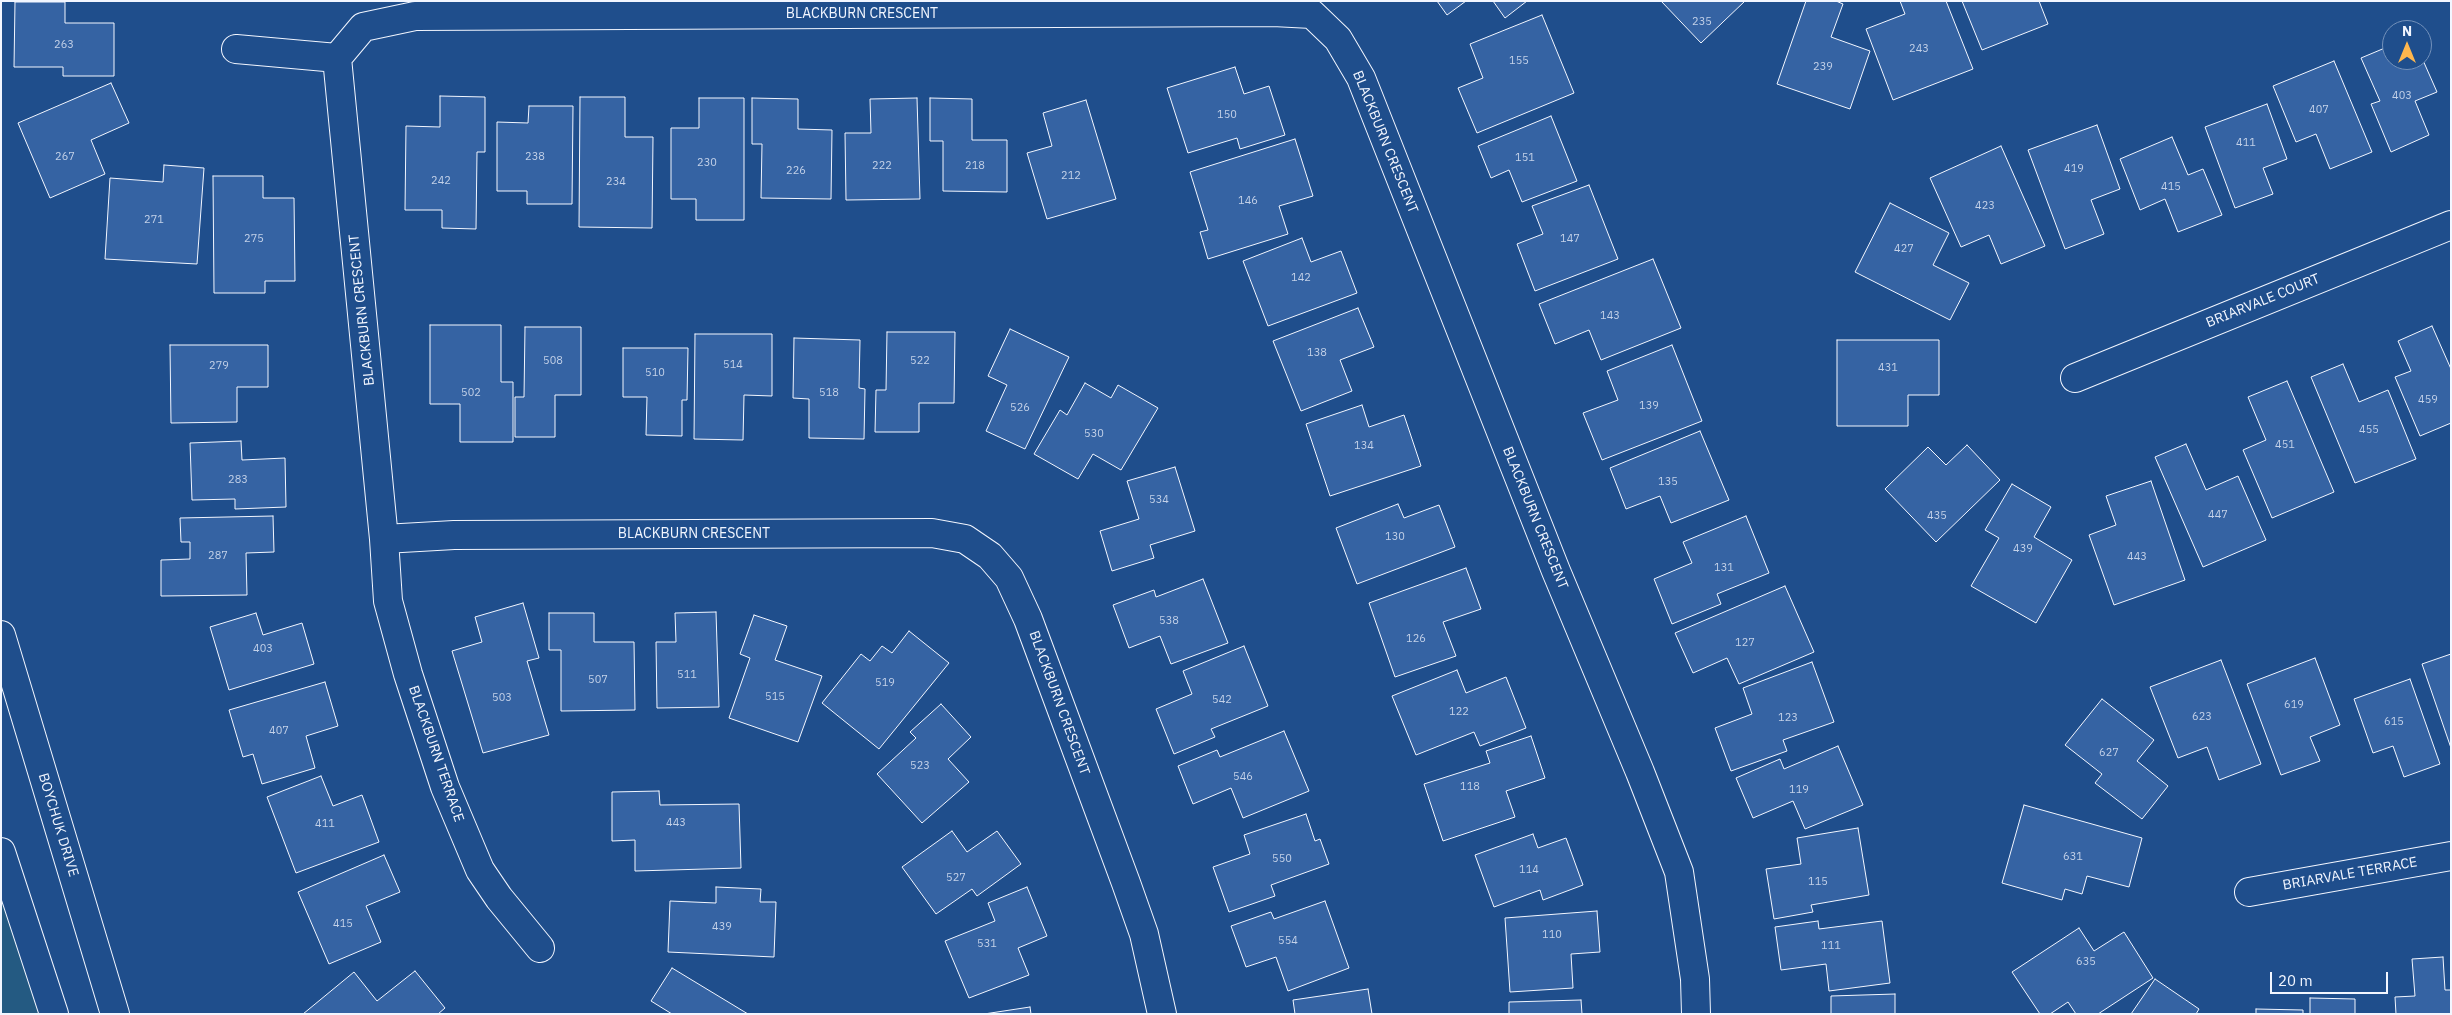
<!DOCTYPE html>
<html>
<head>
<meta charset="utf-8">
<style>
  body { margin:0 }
  #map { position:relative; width:2452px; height:1015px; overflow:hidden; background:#1f4e8c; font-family:"IBM Plex Sans",sans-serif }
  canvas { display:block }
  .frame { position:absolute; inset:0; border:2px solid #f2f6ff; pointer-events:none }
  .north { position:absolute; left:2382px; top:20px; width:50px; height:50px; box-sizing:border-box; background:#1f4e8c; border:1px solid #7391ba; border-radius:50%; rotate:0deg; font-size:14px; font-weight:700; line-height:20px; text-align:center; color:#f2f6ff }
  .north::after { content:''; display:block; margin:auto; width:18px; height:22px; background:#ffb74d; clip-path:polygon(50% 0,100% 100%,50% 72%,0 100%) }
  .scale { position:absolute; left:2270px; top:972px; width:118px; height:22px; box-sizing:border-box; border:2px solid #f2f6ff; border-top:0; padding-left:6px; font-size:15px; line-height:18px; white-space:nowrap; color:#f2f6ff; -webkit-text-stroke:4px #1f4e8c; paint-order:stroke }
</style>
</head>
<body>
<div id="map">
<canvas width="2452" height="1015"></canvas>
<div class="frame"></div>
<div class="north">N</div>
<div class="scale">20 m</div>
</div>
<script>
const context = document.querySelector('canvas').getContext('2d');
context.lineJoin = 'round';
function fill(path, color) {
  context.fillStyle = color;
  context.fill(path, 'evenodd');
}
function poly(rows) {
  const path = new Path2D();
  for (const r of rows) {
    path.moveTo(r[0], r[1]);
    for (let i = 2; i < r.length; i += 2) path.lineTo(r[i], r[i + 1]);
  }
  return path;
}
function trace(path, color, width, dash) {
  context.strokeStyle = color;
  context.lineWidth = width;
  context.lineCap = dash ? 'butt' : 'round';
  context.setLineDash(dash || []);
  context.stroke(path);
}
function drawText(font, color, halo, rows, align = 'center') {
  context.font = font + ' "IBM Plex Sans",sans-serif';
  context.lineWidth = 4;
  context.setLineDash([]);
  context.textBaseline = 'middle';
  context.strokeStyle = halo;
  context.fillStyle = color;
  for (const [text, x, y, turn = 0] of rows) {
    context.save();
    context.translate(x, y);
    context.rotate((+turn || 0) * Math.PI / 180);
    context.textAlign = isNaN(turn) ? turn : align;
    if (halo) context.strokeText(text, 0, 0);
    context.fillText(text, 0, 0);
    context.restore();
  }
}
const green = poly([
  [1,852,54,1014,1,1014,1,852]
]);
fill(green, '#245a82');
trace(green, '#a8bbd7', 1);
const building = poly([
  [1437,1,1466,1,1447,15,1437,1],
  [1493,1,1527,1,1505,18,1493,1],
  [1661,1,1745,1,1701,43,1661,1],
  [1806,1,1836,1,1843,4,1831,37,1870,51,1850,109,1777,84,1806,1],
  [1900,1,1946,1,1973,69,1893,100,1866,29,1905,14,1900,1],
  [1962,1,2039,1,2048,24,1982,50,1962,1],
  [15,2,65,2,65,23,114,23,114,76,63,76,63,67,14,67,15,2],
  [1542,15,1574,93,1477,133,1458,88,1483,78,1470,44,1542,15],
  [2392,45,2392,60,2422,58,2437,92,2415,101,2429,135,2391,152,2371,104,2380,101,2361,58,2392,45],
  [2334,61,2372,152,2330,169,2316,134,2296,142,2273,86,2334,61],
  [1235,67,1244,94,1269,86,1285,135,1240,149,1237,138,1188,153,1167,88,1235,67],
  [111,83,129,123,91,140,105,174,50,198,18,123,111,83],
  [440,96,485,97,485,152,477,152,476,229,442,228,442,210,405,210,406,126,440,127,440,96],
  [580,97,625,97,625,137,653,137,652,228,579,227,580,97],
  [699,98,744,98,744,220,696,220,696,199,671,199,671,128,699,128,699,98],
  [752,98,798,99,798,129,832,130,831,199,761,198,762,144,752,144,752,98],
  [917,98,920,199,846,200,845,133,871,133,870,99,917,98],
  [930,98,972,99,972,140,1007,140,1007,192,943,191,943,141,930,141,930,98],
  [1086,100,1116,199,1047,219,1027,153,1052,146,1043,113,1086,100],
  [2267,104,2287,159,2263,168,2273,194,2235,208,2205,127,2267,104],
  [529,106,573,106,572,204,527,204,527,191,497,191,497,122,528,123,529,106],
  [1551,116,1577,181,1522,202,1509,170,1491,178,1478,146,1551,116],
  [2097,125,2120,189,2091,200,2104,234,2065,249,2028,150,2097,125],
  [2172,137,2188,175,2203,169,2222,215,2178,232,2165,199,2140,210,2120,159,2172,137],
  [1295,139,1313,196,1279,206,1288,234,1208,259,1200,232,1208,230,1190,172,1295,139],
  [2001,146,2045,246,2001,264,1989,235,1961,247,1930,178,2001,146],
  [164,165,204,168,197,264,105,259,110,178,163,182,164,165],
  [213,176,263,176,263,198,294,198,295,281,265,281,265,293,214,293,213,176],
  [1589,185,1618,259,1535,291,1517,244,1543,234,1532,206,1589,185],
  [1890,203,1949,233,1933,265,1969,283,1950,320,1855,272,1890,203],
  [1302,238,1311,262,1341,251,1357,293,1268,326,1243,261,1302,238],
  [1653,259,1681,328,1601,360,1589,330,1555,344,1539,304,1653,259],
  [1358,308,1374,347,1340,360,1352,391,1301,411,1273,341,1358,308],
  [430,325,501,325,501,382,513,382,513,442,460,442,460,404,430,404,430,325],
  [2432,326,2451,369,2451,423,2420,436,2395,377,2411,371,2398,341,2432,326],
  [525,327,581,327,581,395,555,395,555,437,515,437,515,397,524,397,525,327],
  [1010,329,1069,357,1025,449,986,431,1007,385,988,376,1010,329],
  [887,332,955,332,954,403,919,403,919,432,875,432,876,390,886,390,887,332],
  [695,334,772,334,772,396,744,395,743,440,694,439,695,334],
  [794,338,860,340,859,388,865,389,864,439,809,438,809,399,793,398,794,338],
  [1837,340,1939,340,1939,395,1908,395,1908,426,1837,426,1837,340],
  [170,345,268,345,268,387,237,387,237,422,171,423,170,345],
  [1672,345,1702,421,1602,460,1583,413,1618,400,1607,371,1672,345],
  [623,348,688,348,687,400,682,400,682,436,646,435,647,397,623,397,623,348],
  [2343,364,2359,402,2388,390,2416,459,2355,483,2311,377,2343,364],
  [2287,381,2334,492,2272,518,2243,450,2266,440,2248,397,2287,381],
  [1085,383,1111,398,1118,385,1158,408,1121,470,1093,454,1078,479,1034,454,1060,410,1067,415,1085,383],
  [1362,405,1369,427,1404,415,1421,466,1330,496,1306,424,1362,405],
  [1700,431,1729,500,1671,523,1660,496,1626,509,1610,468,1700,431],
  [241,441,242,460,285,458,286,507,235,509,235,499,192,500,190,443,241,441],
  [2186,444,2206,490,2238,476,2266,540,2203,567,2155,457,2186,444],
  [1967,445,2000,480,1936,542,1885,489,1928,447,1946,465,1967,445],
  [1175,467,1195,531,1150,545,1154,558,1112,571,1100,531,1139,519,1127,481,1175,467],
  [2151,481,2185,580,2114,605,2089,535,2116,525,2106,496,2151,481],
  [2012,484,2051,507,2034,537,2072,560,2036,623,1971,586,1999,538,1985,530,2012,484],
  [1398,504,1404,518,1439,505,1455,547,1357,584,1336,528,1398,504],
  [273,516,274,552,246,553,247,595,161,596,161,560,190,559,190,542,181,542,180,518,273,516],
  [1746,516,1769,573,1717,594,1721,604,1672,624,1654,579,1692,563,1683,542,1746,516],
  [1466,568,1481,609,1443,622,1456,656,1395,677,1369,603,1466,568],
  [1203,579,1228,643,1171,664,1160,636,1129,648,1113,605,1154,590,1156,597,1203,579],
  [1785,586,1814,652,1739,684,1727,658,1693,673,1675,633,1785,586],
  [523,603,539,658,527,661,549,735,483,753,452,651,482,642,475,617,523,603],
  [716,612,719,707,657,708,656,642,676,642,675,613,716,612],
  [256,613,263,635,302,623,314,664,229,690,210,627,256,613],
  [549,613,594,613,594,642,634,642,635,710,561,711,561,650,549,650,549,613],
  [754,615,787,626,775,660,822,676,798,742,729,718,750,658,740,654,754,615],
  [909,631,949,663,879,749,822,703,861,654,870,661,882,646,892,653,909,631],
  [1244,646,1268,706,1211,729,1215,737,1174,754,1156,709,1192,694,1183,671,1244,646],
  [2451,654,2451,748,2422,664,2451,654],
  [2315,658,2340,725,2310,737,2320,761,2281,775,2247,684,2315,658],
  [2221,660,2261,764,2219,780,2207,747,2178,758,2150,687,2221,660],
  [1812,662,1834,722,1783,740,1787,751,1731,771,1715,728,1752,714,1743,688,1812,662],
  [1457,670,1466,693,1506,677,1526,728,1480,746,1474,732,1416,755,1392,696,1457,670],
  [2410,679,2440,764,2404,777,2393,746,2373,753,2354,699,2410,679],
  [325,682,338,726,306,736,315,768,262,784,253,754,243,757,229,710,325,682],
  [2102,699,2154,740,2137,761,2168,786,2142,819,2095,783,2102,774,2065,745,2102,699],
  [941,704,971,737,948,759,969,782,922,823,877,774,916,738,910,732,941,704],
  [1284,731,1309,791,1243,818,1231,788,1193,804,1178,766,1217,750,1220,757,1284,731],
  [1531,736,1545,778,1506,791,1515,817,1443,841,1424,784,1490,763,1486,751,1531,736],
  [1838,746,1863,805,1805,829,1793,801,1753,818,1736,778,1780,759,1784,769,1838,746],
  [321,776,333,806,362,795,379,842,296,873,267,797,321,776],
  [659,791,660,805,739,804,741,868,635,871,635,840,612,841,612,792,659,791],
  [2024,805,2142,838,2129,887,2087,876,2082,894,2065,889,2062,900,2002,883,2024,805],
  [1306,814,1315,841,1320,839,1329,864,1271,885,1275,896,1229,912,1213,867,1250,854,1244,835,1306,814],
  [1858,828,1869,895,1811,905,1813,912,1774,919,1766,869,1801,864,1797,838,1858,828],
  [952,831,967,852,997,831,1021,864,977,896,972,889,936,914,902,867,952,831],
  [1533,834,1538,848,1566,838,1583,885,1543,900,1540,890,1494,907,1475,855,1533,834],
  [384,855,400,892,366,906,381,942,329,964,298,892,384,855],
  [716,887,761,889,760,902,776,902,774,957,668,952,670,901,716,903,716,887],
  [1027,887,1047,936,1018,948,1029,975,969,998,945,941,995,921,988,903,1027,887],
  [1325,901,1349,968,1288,991,1276,957,1246,967,1231,926,1271,912,1274,919,1325,901],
  [1597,911,1600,952,1571,954,1573,988,1510,992,1505,918,1597,911],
  [1818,921,1819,929,1882,921,1890,983,1829,991,1826,964,1781,970,1775,927,1818,921],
  [2079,928,2094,951,2124,932,2153,978,2098,1014,2076,1014,2068,1002,2050,1014,2040,1014,2012,972,2079,928],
  [2443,957,2445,990,2451,990,2451,1014,2396,1014,2395,997,2415,996,2412,959,2443,957],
  [672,968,748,1014,672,1014,651,1001,672,968],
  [415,971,445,1008,438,1014,303,1014,354,972,377,1001,415,971],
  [2155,979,2199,1009,2196,1014,2131,1014,2155,979],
  [1368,989,1372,1014,1295,1014,1293,1000,1368,989],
  [1895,994,1895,1014,1831,1014,1831,996,1895,994],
  [2310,998,2355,999,2355,1014,2310,1014,2310,998],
  [1581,1000,1582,1014,1509,1014,1509,1002,1581,1000],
  [1030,1007,1031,1014,984,1014,1030,1007],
  [2256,1009,2303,1010,2303,1014,2256,1014,2256,1009]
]);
fill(building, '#3563a3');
trace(building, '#f2f6ff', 1);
const minor = poly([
  [236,49,337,58],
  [2075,378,2451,225],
  [384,539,388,601,408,674,445,787,480,870,499,898,540,948],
  [2249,892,2451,856],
  [1162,1014,1144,934,1126,883,1028,619,1009,578,990,556,965,539,932,533,454,535,384,539,337,58,363,27,415,16,1273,12,1312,14,1338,39,1361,78,1556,571,1640,772,1679,872,1695,979,1696,1014]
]);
const major = poly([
  [1,635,115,1014],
  [1,852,54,1014]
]);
trace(minor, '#f2f6ff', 30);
trace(major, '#f2f6ff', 30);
trace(minor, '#1f4e8c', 28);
trace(major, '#1f4e8c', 28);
drawText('11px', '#c3d1e8', null, [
  ["235",1702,22],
  ["263",64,45],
  ["243",1919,49],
  ["155",1519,61],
  ["239",1823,67],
  ["403",2402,96],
  ["407",2319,110],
  ["150",1227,115],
  ["411",2246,143],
  ["267",65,157],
  ["238",535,157],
  ["151",1525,158],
  ["230",707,163],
  ["222",882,166],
  ["218",975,166],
  ["419",2074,169],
  ["226",796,171],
  ["212",1071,176],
  ["242",441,181],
  ["234",616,182],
  ["415",2171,187],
  ["146",1248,201],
  ["423",1985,206],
  ["271",154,220],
  ["275",254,239],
  ["147",1570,239],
  ["427",1904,249],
  ["142",1301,278],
  ["143",1610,316],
  ["138",1317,353],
  ["508",553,361],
  ["522",920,361],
  ["514",733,365],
  ["279",219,366],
  ["431",1888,368],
  ["510",655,373],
  ["502",471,393],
  ["518",829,393],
  ["459",2428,400],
  ["139",1649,406],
  ["526",1020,408],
  ["455",2369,430],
  ["530",1094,434],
  ["451",2285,445],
  ["134",1364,446],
  ["283",238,480],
  ["135",1668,482],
  ["534",1159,500],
  ["447",2218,515],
  ["435",1937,516],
  ["130",1395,537],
  ["439",2023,549],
  ["287",218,556],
  ["443",2137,557],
  ["131",1724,568],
  ["538",1169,621],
  ["126",1416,639],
  ["127",1745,643],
  ["403",263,649],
  ["511",687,675],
  ["507",598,680],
  ["519",885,683],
  ["515",775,697],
  ["503",502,698],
  ["542",1222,700],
  ["619",2294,705],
  ["122",1459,712],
  ["623",2202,717],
  ["123",1788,718],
  ["615",2394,722],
  ["407",279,731],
  ["627",2109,753],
  ["523",920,766],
  ["546",1243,777],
  ["118",1470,787],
  ["119",1799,790],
  ["443",676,823],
  ["411",325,824],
  ["631",2073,857],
  ["550",1282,859],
  ["114",1529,870],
  ["527",956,878],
  ["115",1818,882],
  ["415",343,924],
  ["439",722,927],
  ["110",1552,935],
  ["554",1288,941],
  ["531",987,944],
  ["111",1831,946],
  ["635",2086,962]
]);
drawText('14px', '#f2f6ff', '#1f4e8c', [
  ["BLACKBURN CRESCENT",862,14],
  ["BLACKBURN CRESCENT",1385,142,68],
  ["BRIARVALE COURT",2263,301,-22],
  ["BLACKBURN CRESCENT",362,310,-96],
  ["BLACKBURN CRESCENT",1535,518,68],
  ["BLACKBURN CRESCENT",694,534],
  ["BLACKBURN CRESCENT",1059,703,70],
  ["BLACKBURN TERRACE",436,754,71],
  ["BOYCHUK DRIVE",58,825,73],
  ["BRIARVALE TERRACE",2350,874,-10]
]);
</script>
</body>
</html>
